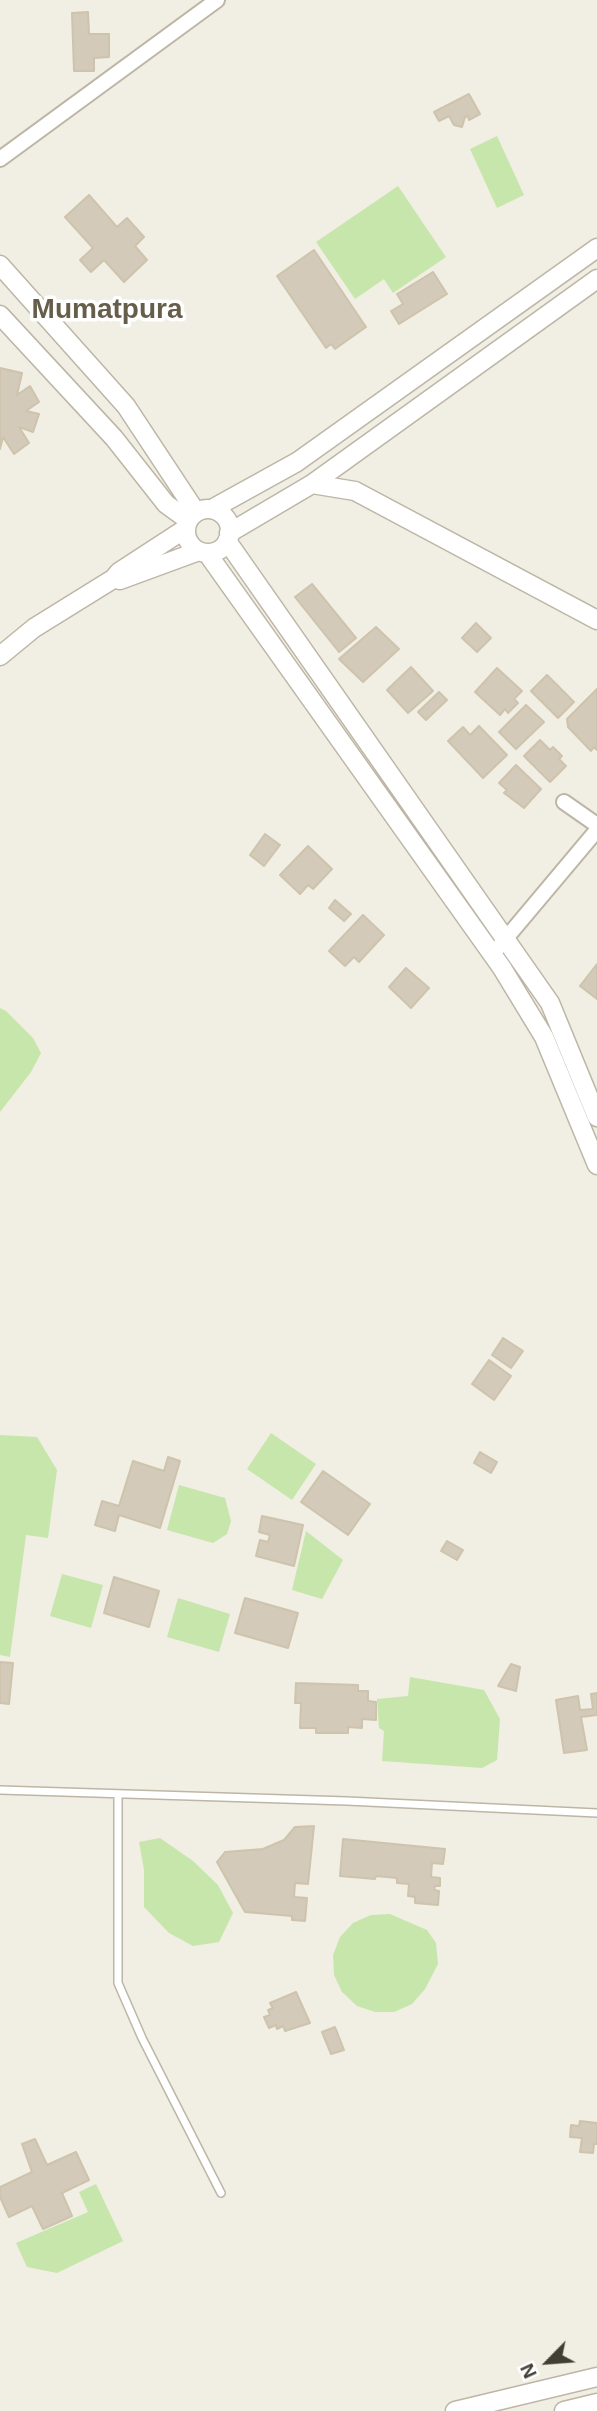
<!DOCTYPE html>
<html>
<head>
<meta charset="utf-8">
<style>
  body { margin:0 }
  #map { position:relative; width:597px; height:2411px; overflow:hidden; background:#f1eee3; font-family:Helvetica,sans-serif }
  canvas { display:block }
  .north { position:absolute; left:513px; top:2327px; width:70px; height:70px; -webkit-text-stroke:5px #fff; paint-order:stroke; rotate:245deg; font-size:19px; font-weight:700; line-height:28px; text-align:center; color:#433e33 }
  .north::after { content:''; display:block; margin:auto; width:24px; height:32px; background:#433e33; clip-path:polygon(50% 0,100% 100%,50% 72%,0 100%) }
</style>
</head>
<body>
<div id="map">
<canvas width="597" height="2411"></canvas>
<div class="north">N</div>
</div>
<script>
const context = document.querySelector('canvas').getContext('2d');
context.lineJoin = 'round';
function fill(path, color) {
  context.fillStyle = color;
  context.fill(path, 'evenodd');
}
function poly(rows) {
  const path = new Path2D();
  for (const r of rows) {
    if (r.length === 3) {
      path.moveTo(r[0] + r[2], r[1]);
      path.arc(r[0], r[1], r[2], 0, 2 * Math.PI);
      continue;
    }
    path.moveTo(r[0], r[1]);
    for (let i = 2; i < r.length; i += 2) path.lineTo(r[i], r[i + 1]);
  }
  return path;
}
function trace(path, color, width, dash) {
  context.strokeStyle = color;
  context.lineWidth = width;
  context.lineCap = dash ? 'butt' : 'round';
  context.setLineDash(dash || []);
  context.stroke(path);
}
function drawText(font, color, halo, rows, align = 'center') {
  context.font = font + ' Helvetica,sans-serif';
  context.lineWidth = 7;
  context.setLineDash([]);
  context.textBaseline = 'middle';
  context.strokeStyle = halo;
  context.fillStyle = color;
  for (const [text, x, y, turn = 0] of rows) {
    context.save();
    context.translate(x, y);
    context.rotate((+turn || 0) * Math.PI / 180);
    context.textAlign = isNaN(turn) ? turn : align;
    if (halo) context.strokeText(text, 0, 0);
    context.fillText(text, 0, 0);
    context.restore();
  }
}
fill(poly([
  [497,136,524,195,497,208,470,149],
  [398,186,446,257,393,293,384,279,355,299,316,242],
  [0,1008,6,1011,33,1038,41,1053,31,1072,0,1112],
  [271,1433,316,1464,292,1500,247,1469],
  [0,1435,37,1437,57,1470,48,1538,26,1535,10,1657,0,1655],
  [179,1485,225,1498,231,1521,227,1534,213,1543,167,1530],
  [306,1531,343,1560,322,1599,292,1590],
  [62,1574,103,1585,91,1628,50,1616],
  [178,1598,230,1614,219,1652,167,1637],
  [410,1677,484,1690,500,1719,497,1760,482,1768,382,1761,384,1731,379,1728,377,1699,408,1696],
  [160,1838,193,1861,218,1885,233,1913,219,1942,193,1946,169,1933,144,1907,144,1870,139,1842],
  [390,1914,427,1930,436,1943,438,1964,425,1989,412,2004,394,2012,375,2012,357,2006,342,1992,334,1975,333,1955,340,1937,353,1923,371,1915],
  [96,2184,123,2241,57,2273,27,2267,16,2243,88,2212,79,2192]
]), '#c7e6ab');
const building = poly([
  [88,12,89,34,109,34,109,57,94,58,94,71,74,71,72,13,88,12],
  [469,94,480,114,469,120,468,116,465,117,462,127,454,125,449,116,439,121,434,112,469,94],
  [89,195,117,227,127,218,144,237,135,246,147,260,124,282,104,260,91,272,80,260,93,248,65,217,89,195],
  [314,250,366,327,335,349,331,344,326,348,277,276,314,250],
  [433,272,447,294,399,324,391,311,403,304,397,294,433,272],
  [0,368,22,373,17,395,30,386,39,402,26,411,39,414,33,432,19,427,29,443,14,454,3,437,0,449,0,368],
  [312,584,356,638,339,652,295,597,312,584],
  [476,623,491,638,477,652,462,638,476,623],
  [376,627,399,649,363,682,339,659,376,627],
  [411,667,433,691,408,713,387,690,411,667],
  [497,668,522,691,514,699,518,703,508,713,505,709,500,715,475,692,497,668],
  [547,675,574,702,558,718,531,691,547,675],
  [597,689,597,750,594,747,591,751,568,727,567,719,597,689],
  [439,692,447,700,426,720,418,712,439,692],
  [526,705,544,722,516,749,499,732,526,705],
  [479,726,507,755,483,778,448,741,463,727,470,735,479,726],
  [540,740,550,750,553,747,562,756,559,759,566,766,550,782,524,756,540,740],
  [516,765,541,789,524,808,504,793,507,790,499,783,516,765],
  [265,834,280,845,264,866,250,855,265,834],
  [308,846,332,869,313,889,308,885,300,894,280,875,308,846],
  [335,900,351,914,344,921,329,908,335,900],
  [363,915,384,935,359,962,354,957,345,966,329,951,363,915],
  [597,964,597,999,580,986,597,964],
  [406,968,429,988,411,1008,389,987,406,968],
  [503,1338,523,1351,511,1368,492,1355,503,1338],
  [489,1360,511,1376,494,1400,472,1384,489,1360],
  [480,1452,497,1462,491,1473,474,1463,480,1452],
  [168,1457,180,1461,160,1528,119,1515,115,1531,95,1525,102,1501,119,1506,133,1461,164,1471,168,1457],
  [323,1471,370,1504,348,1535,301,1502,323,1471],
  [262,1516,303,1525,294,1566,256,1556,260,1540,268,1542,270,1535,259,1532,262,1516],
  [447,1541,463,1550,457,1560,441,1551,447,1541],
  [114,1577,159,1591,149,1627,104,1613,114,1577],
  [245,1598,298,1613,288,1648,235,1633,245,1598],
  [0,1662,13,1663,9,1704,0,1703,0,1662],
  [511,1664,520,1667,516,1691,498,1686,511,1664],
  [296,1683,358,1685,358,1691,368,1691,368,1701,376,1702,376,1720,362,1719,362,1728,348,1727,348,1733,316,1733,316,1728,300,1728,301,1703,295,1703,296,1683],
  [597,1693,597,1715,581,1717,587,1750,564,1753,556,1700,578,1696,580,1710,593,1709,591,1694,597,1693],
  [314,1826,308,1884,295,1883,294,1897,307,1898,305,1921,292,1920,292,1916,245,1912,217,1862,225,1852,263,1849,284,1840,295,1827,314,1826],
  [343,1839,445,1849,443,1864,432,1863,431,1877,440,1878,440,1886,435,1886,434,1890,439,1891,438,1905,415,1903,415,1897,408,1896,409,1884,397,1883,397,1878,376,1876,375,1879,340,1876,343,1839],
  [296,1992,310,2023,285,2031,283,2026,277,2029,276,2025,269,2028,264,2017,270,2015,268,2010,273,2008,270,2003,296,1992],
  [335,2027,344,2050,331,2054,322,2032,335,2027],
  [580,2121,597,2123,597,2144,594,2144,593,2153,580,2152,582,2138,570,2137,571,2125,579,2126,580,2121],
  [35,2139,47,2165,76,2152,89,2180,62,2193,72,2216,43,2229,32,2206,9,2217,0,2197,0,2187,32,2172,22,2144,35,2139]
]);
fill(building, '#d3cab9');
trace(building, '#cec3ac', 2);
const service = poly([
  [0,1790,347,1801,597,1813],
  [118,1794,118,1983,142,2038,221,2193]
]);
const minor = poly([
  [0,159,217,0],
  [564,802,597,825],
  [492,955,597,830]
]);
const tertiary = poly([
  [0,265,126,406,196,512],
  [0,315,114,438,166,504,188,520],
  [312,484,355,491,597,620],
  [212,509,297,462,597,248],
  [208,531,22],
  [229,533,312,484,597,279],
  [227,541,550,1003,597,1117],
  [207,553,502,968,544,1037,597,1165],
  [120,580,199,551],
  [0,656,34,628,113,579,119,572,185,529],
  [455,2411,597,2377],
  [564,2411,597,2403]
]);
trace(service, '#bdb6a6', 10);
trace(minor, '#bdb6a6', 18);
trace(tertiary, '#bdb6a6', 21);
trace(service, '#fff', 7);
trace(minor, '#fff', 14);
trace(tertiary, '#fff', 18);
drawText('bold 28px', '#665d4b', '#fff', [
  ["Mumatpura",107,310]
]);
</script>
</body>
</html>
